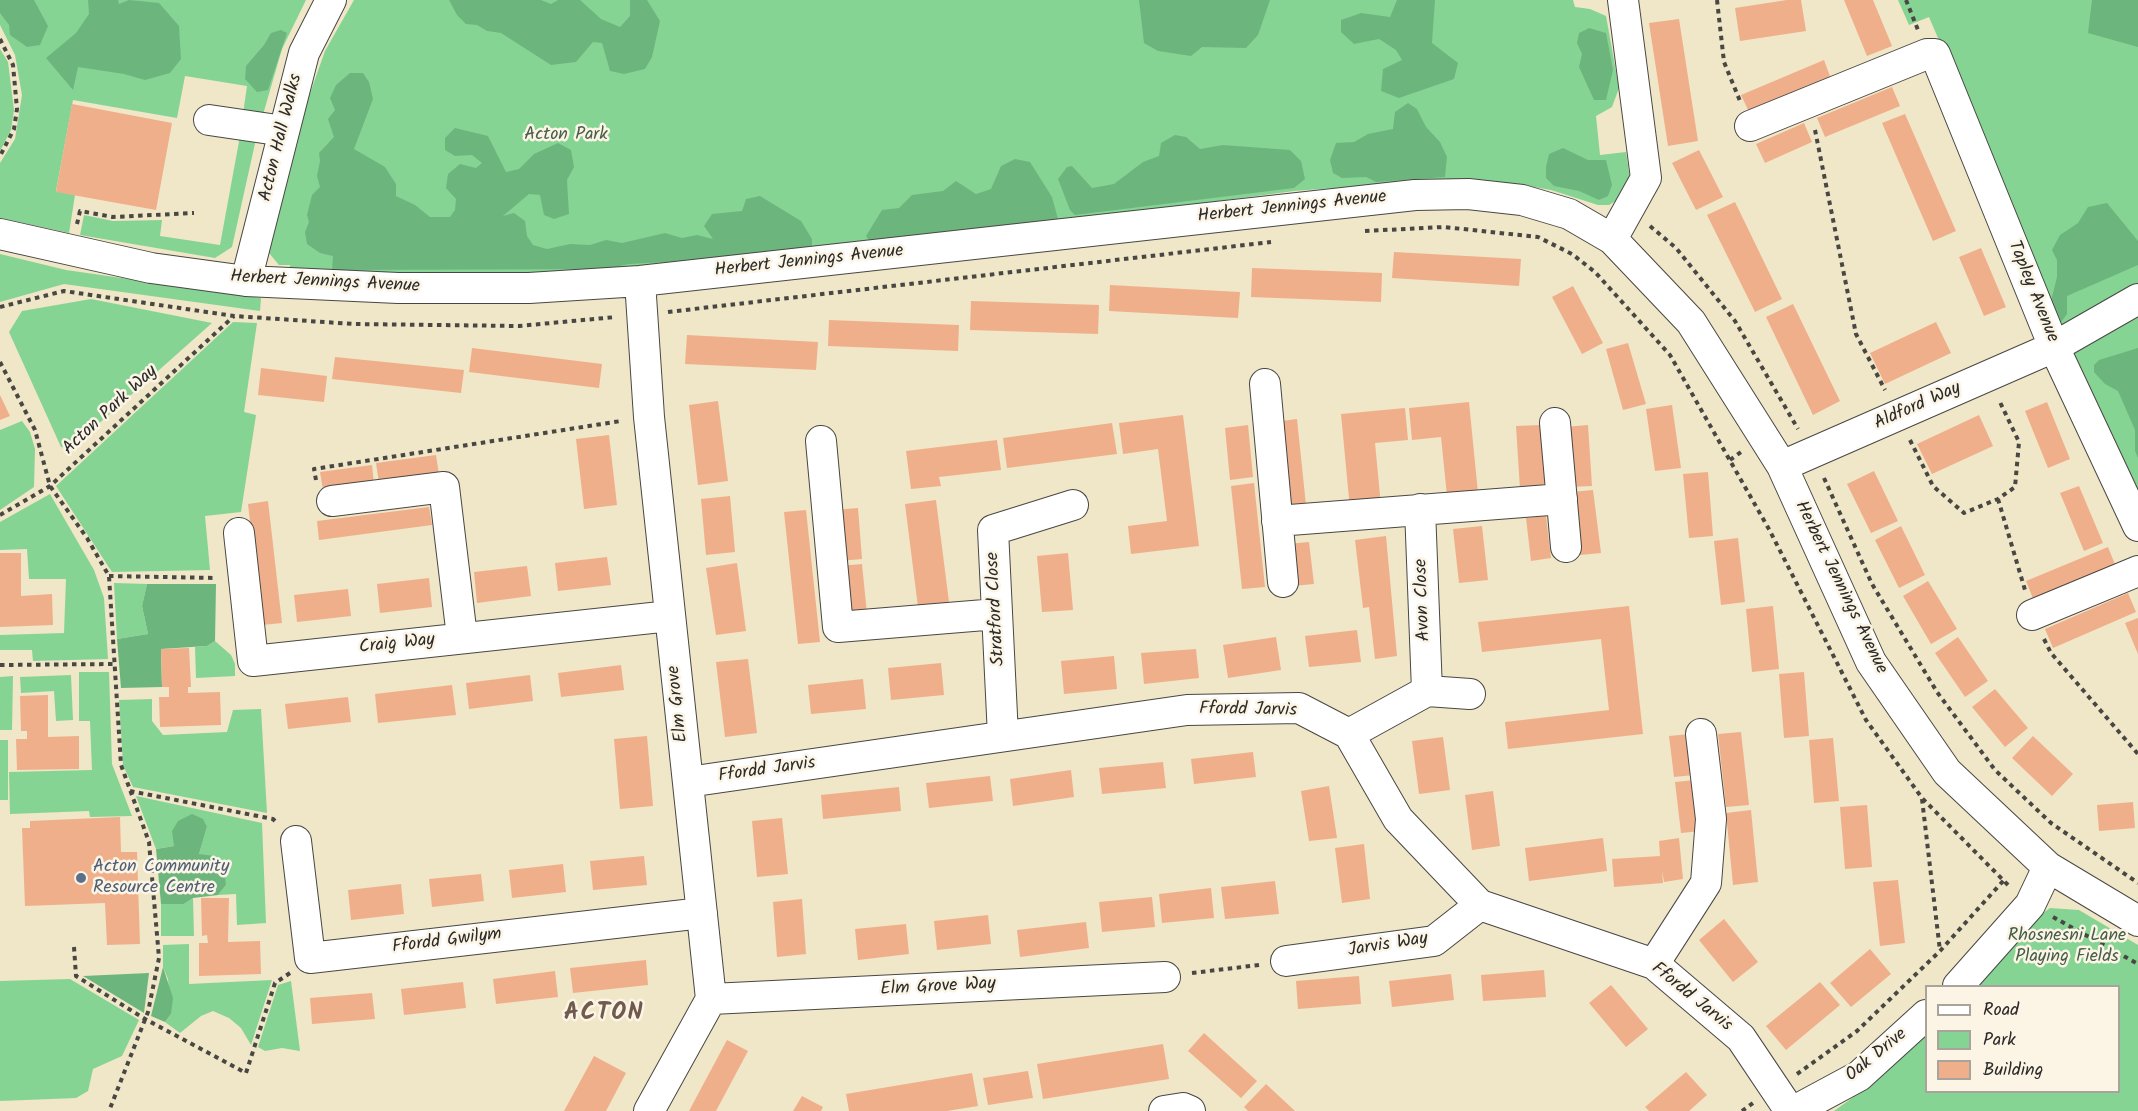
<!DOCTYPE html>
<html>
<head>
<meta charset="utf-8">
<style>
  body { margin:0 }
  #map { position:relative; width:2138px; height:1111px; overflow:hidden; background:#f0e6c8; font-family:Kalam,sans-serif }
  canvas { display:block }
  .legend { position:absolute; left:1925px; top:985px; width:195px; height:108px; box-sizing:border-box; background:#fcf5e5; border:2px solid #a8a49b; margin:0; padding:8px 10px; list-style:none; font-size:18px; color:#2b2b2b }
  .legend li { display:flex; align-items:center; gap:12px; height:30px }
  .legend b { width:30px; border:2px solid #a8a49b }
</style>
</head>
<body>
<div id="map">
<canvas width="2138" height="1111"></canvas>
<ul class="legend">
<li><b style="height:8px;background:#fff"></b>Road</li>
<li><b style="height:16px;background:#85d494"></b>Park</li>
<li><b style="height:16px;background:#f0af8b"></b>Building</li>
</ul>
</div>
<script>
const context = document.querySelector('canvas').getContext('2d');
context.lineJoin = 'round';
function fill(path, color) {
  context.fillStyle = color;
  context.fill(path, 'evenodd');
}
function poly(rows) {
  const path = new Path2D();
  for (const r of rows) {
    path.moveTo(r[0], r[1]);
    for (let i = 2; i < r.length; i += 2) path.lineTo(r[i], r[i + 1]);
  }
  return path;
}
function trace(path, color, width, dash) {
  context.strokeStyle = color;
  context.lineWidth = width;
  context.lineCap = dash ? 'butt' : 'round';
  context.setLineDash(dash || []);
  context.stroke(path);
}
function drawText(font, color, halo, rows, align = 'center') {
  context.font = font + ' Kalam,sans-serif';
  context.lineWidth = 5;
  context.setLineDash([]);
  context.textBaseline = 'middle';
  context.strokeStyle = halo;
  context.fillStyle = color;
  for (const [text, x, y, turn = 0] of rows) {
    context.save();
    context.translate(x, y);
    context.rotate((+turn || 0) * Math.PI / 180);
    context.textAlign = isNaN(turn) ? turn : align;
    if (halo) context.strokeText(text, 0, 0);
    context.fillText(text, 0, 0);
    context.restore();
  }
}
fill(poly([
  [0,0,306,0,282,49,262,118,243,114,247,86,185,76,177,118,73,100,56,191,75,195,69,233,0,218,0,163,15,139,22,95,15,55,0,25],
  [354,0,1573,0,1575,7,1590,9,1606,16,1619,88,1612,107,1596,116,1600,155,1626,152,1630,179,1619,199,1609,205,1598,205,1551,190,1522,185,1439,180,1294,191,948,237,607,273,289,273,290,265,279,265,269,253,296,133,325,51],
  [1898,0,2138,0,2138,505,1929,17,1909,25],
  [0,49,8,62,14,110,11,130,0,151],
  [240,136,256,139,232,247,215,258,80,235,84,215,113,221,162,220,160,236,220,245],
  [0,254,66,270,261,298,260,311,64,284,0,302],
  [91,299,212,323,87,434,80,443,71,448,61,447,9,332,22,311],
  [233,322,257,323,244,412,256,415,241,512,205,516,210,570,112,572,56,486],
  [22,421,30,432,35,449,34,487,0,510,0,430],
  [50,494,94,570,104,598,108,659,33,661,32,650,0,650,0,635,64,633,66,579,29,579,27,549,0,550,0,522],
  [114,583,147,584,142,606,148,634,117,639],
  [215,641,231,655,235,664,235,676,196,678,195,647,207,646],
  [79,672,109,672,112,764,132,816,90,817,89,811,10,814,9,772,92,770,90,721,79,721],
  [71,675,73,720,56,721,54,691,21,693,20,677],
  [13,676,12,730,0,730,0,677],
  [152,699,152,721,163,735,227,732,233,710,261,709,267,813,133,787,123,765,119,700],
  [0,740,8,740,8,800,0,800],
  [136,796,262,823,266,923,237,925,236,894,218,895,226,885,199,854,207,827,174,846,156,849],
  [193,898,194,936,161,936,161,904,184,904],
  [2050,908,2079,910,2138,945,2138,1111,1834,1111,1870,1085,1926,1035,1926,1092,2118,1092,2118,986,1978,986,2033,920],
  [189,944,189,984,272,980,251,1045,241,1028,229,1018,213,1011,201,1016,180,1033,165,1022,171,1014,168,979,163,967,163,945],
  [70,979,139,1020,122,1056,93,1069,88,1091,76,1098,0,1101,0,981],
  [291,981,300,1051,282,1048,265,1051,258,1047,278,985]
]), '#85d494');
fill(poly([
  [0,0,34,0,48,26,40,45,27,47,10,35,9,25,0,13],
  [88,0,118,0,119,4,129,0,159,3,179,26,181,59,170,73,145,80,124,74,78,67,73,90,46,58,76,33,89,14],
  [449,0,541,0,551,4,558,0,580,0,601,19,620,27,630,16,630,0,647,0,660,21,652,57,645,69,624,74,610,71,602,43,593,42,576,62,551,65,501,33,487,31,477,25,466,24,457,15],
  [1139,0,1270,0,1258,35,1246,48,1202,47,1191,56,1158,51,1144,43],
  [1397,0,1435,0,1432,43,1458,63,1454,79,1399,98,1381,91,1383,69,1402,60,1396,50,1379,39,1354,44,1341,32,1341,20,1361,13,1390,17],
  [2092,0,2138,0,2138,47,2088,33],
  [1589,28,1606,33,1613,70,1606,100,1594,100,1579,67,1582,54,1577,43,1579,33],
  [281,30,287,33,268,90,257,92,245,79,246,66,264,45,271,33],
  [350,73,363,73,369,82,373,99,354,149,385,167,396,184,396,196,415,205,430,217,450,217,455,210,456,199,446,188,448,174,460,164,476,168,482,163,472,155,455,156,445,150,445,138,455,128,488,136,506,172,519,169,534,154,558,143,571,150,574,167,567,180,569,214,554,219,544,215,540,195,529,194,503,216,514,213,525,221,527,236,533,245,547,249,570,244,590,245,606,240,622,243,665,233,682,238,697,235,713,239,704,226,712,214,742,211,746,199,760,196,801,221,812,239,812,249,759,257,629,264,606,269,332,270,333,256,320,253,307,244,305,232,309,222,307,215,312,195,320,187,317,176,320,161,319,153,334,137,328,119,335,110,330,98,336,85],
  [1408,103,1417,109,1426,127,1440,142,1447,157,1445,177,1376,182,1366,177,1342,178,1333,173,1330,160,1336,143,1354,142,1368,134,1393,129,1395,112],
  [1175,135,1186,137,1200,149,1223,145,1290,150,1301,161,1305,179,1294,188,1075,215,1070,210,1058,179,1067,167,1072,166,1092,188,1114,184,1143,162,1159,156,1161,143],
  [1563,148,1588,160,1606,160,1612,185,1608,196,1599,200,1579,191,1554,186,1546,178,1546,167,1549,154],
  [1015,159,1030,162,1052,197,1058,219,872,244,866,236,882,210,899,208,912,195,943,191,956,181,976,194,991,189,1001,166],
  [2107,203,2138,241,2138,265,2067,296,2067,314,2061,322,2051,301,2057,277,2057,260,2052,250,2060,235,2078,223,2088,207],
  [2138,348,2138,458,2135,451,2135,430,2118,391,2105,384,2094,372,2094,365,2099,360],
  [147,584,216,584,215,641,207,646,161,649,162,687,121,688,117,639,148,634,142,606],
  [192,814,203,819,207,827,199,854,214,856,224,869,226,885,218,895,193,898,184,904,161,904,156,849,174,846,172,831,178,821],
  [163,967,173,998,171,1014,165,1022,151,1016],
  [149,973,144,1013,83,976]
]), '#6cb67e');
fill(poly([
  [1787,0,1801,0,1806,31,1740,41,1735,8],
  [1844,0,1873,0,1892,46,1867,56],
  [1679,19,1698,141,1668,146,1649,23],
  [1824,60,1831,79,1750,114,1741,95],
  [1892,87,1900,106,1825,137,1817,118],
  [72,104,172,123,156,210,56,192],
  [1905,114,1956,231,1933,241,1882,123],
  [1804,123,1812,142,1765,163,1756,144],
  [1699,150,1723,197,1696,210,1672,163],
  [1735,202,1782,299,1755,312,1707,215],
  [1981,248,2006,307,1984,316,1959,257],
  [1394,252,1521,259,1519,286,1392,278],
  [1252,268,1382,273,1381,302,1251,297],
  [1110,285,1240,292,1238,318,1109,311],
  [1573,286,1603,343,1582,354,1552,297],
  [971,301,1099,305,1098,334,970,330],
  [1793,304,1840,401,1813,415,1766,317],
  [829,320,959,325,958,351,828,346],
  [1936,322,1951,353,1885,384,1870,353],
  [687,335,818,342,816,370,685,364],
  [1628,343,1646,404,1623,410,1606,349],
  [472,348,602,364,599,388,469,372],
  [335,357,464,370,461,393,332,379],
  [261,368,327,376,324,402,258,395],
  [0,395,10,416,0,420],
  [718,401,728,481,698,485,689,405],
  [1469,402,1478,493,1447,496,1441,437,1412,440,1409,408],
  [2047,402,2070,459,2048,468,2025,411],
  [1672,405,1681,468,1655,471,1646,409],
  [1405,408,1408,440,1375,443,1381,506,1350,509,1341,414],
  [1183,415,1199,546,1131,554,1128,526,1167,521,1158,449,1123,454,1119,423],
  [1979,415,1993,446,1932,474,1917,444],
  [1297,419,1307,515,1283,517,1274,422],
  [1112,423,1117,454,1007,468,1003,438],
  [1248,425,1253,477,1230,480,1225,428],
  [1541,425,1545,488,1520,489,1516,426],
  [1588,425,1592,486,1569,487,1565,427],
  [609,435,617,505,584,509,576,439],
  [997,440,1001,470,939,477,941,486,911,489,906,451],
  [436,455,439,474,379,483,376,463],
  [372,465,374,484,323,490,320,472],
  [1874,471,1898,521,1871,533,1847,484],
  [1708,472,1713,536,1689,538,1683,474],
  [1254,483,1265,587,1242,589,1231,486],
  [2079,486,2103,543,2084,551,2060,493],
  [1593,490,1601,553,1580,555,1572,492],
  [730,496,735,552,706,555,701,499],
  [936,500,950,610,919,615,905,504],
  [268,501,282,623,262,625,248,504],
  [429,507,432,525,319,540,317,521],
  [858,508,862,559,839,561,834,510],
  [806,510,820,642,798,644,784,512],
  [1546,516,1551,558,1531,561,1526,518],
  [1482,526,1488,580,1459,583,1453,529],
  [1901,526,1925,575,1899,588,1875,540],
  [1386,536,1397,656,1375,659,1369,607,1363,608,1355,540],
  [1738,538,1745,602,1721,605,1714,541],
  [1309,542,1314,584,1293,586,1288,544],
  [2108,547,2116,567,2034,601,2026,581],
  [0,553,21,553,21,596,52,594,53,625,0,627],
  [1068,553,1073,610,1042,612,1037,556],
  [607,557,611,585,558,591,555,563],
  [737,563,746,631,716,635,706,568],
  [862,564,867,614,844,616,839,566],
  [527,566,531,596,477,603,474,572],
  [429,578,432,607,380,613,377,584],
  [1928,581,1957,629,1931,644,1903,596],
  [348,589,351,616,297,622,294,595],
  [2128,593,2136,612,2053,648,2045,629],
  [1629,606,1643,734,1508,749,1505,722,1609,710,1601,639,1482,652,1478,622],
  [1773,606,1779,669,1752,672,1746,609],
  [2138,618,2138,654,2125,623],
  [1357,630,1361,662,1309,667,1305,636],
  [1276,637,1281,670,1228,678,1223,645],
  [1958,637,1988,681,1965,697,1935,653],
  [189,648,191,687,188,687,188,693,220,692,221,725,160,727,159,697,169,697,169,687,162,687,161,649],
  [1196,649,1199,678,1144,684,1141,653],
  [1114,656,1117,689,1064,694,1061,661],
  [748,659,757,733,725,737,716,662],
  [941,663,944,695,891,700,888,668],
  [621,665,624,690,561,697,558,673],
  [1804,672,1809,736,1784,738,1779,674],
  [530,675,533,701,469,709,466,683],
  [863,679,866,709,811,714,808,685],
  [452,685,456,715,378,723,375,694],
  [1995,689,2028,728,2005,747,1972,707],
  [48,695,48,737,79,736,79,769,17,770,16,739,27,739,27,731,21,731,20,696],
  [348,697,351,722,288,729,285,704],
  [1741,732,1749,805,1726,807,1718,734],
  [1690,734,1694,775,1674,777,1669,736],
  [647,736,653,806,620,809,614,739],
  [2033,736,2073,774,2052,796,2012,758],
  [1443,737,1450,790,1419,794,1412,741],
  [1833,738,1839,801,1814,803,1809,740],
  [1253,752,1256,777,1194,784,1191,759],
  [1163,762,1166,788,1102,794,1099,768],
  [1071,770,1074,797,1013,806,1010,779],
  [990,776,993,801,929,808,926,783],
  [1695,780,1701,831,1681,833,1675,782],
  [1329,786,1337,838,1309,841,1301,791],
  [899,787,901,811,823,819,821,795],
  [1493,791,1500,846,1472,850,1465,795],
  [2133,802,2135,828,2099,831,2097,805],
  [1867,805,1872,867,1845,869,1840,807],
  [1751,810,1758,882,1733,885,1726,813],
  [120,817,121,852,137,852,140,944,107,945,105,903,25,906,22,828,30,828,30,821],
  [782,818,788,874,757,877,752,821],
  [1603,838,1607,871,1529,881,1525,848],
  [1679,838,1683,879,1664,882,1662,870,1663,883,1614,887,1612,859,1660,856,1659,841],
  [1364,844,1370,899,1342,903,1335,848],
  [644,856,647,885,593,890,590,861],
  [563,864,566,892,512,898,509,870],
  [481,874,484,901,432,907,429,879],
  [1898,880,1905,943,1880,946,1873,882],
  [1275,881,1279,914,1225,919,1221,887],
  [401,884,404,914,351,920,348,890],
  [1211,888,1214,918,1162,923,1159,894],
  [1152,897,1155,927,1102,932,1099,902],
  [201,898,229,898,228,942,260,941,261,974,199,976,199,943,208,943,207,935,202,936],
  [802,899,806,954,777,957,773,902],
  [988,915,991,944,937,950,934,921],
  [1724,919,1758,962,1733,982,1699,940],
  [1086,922,1089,948,1020,957,1017,930],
  [906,924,909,954,858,960,855,929],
  [1870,949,1891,974,1851,1007,1830,983],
  [646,960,648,985,573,993,570,968],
  [1544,970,1546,997,1483,1001,1481,975],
  [555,971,558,997,496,1004,493,979],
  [1451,974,1454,1000,1392,1007,1389,981],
  [1359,976,1361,1004,1298,1009,1296,981],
  [463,982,466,1008,404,1015,401,989],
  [1820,982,1840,1005,1786,1050,1766,1026],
  [1611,985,1648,1029,1626,1047,1589,1003],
  [372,993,375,1019,312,1024,310,998],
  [1204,1033,1257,1081,1241,1098,1188,1051],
  [727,1040,748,1051,716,1111,689,1111],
  [1163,1044,1169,1079,1043,1099,1037,1064],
  [594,1056,626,1073,606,1111,564,1111],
  [1028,1071,1033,1098,988,1105,983,1078],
  [1686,1072,1707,1095,1689,1111,1649,1111,1645,1107],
  [972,1073,978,1106,947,1111,849,1111,846,1094],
  [1266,1084,1295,1111,1248,1111,1244,1107],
  [802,1096,823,1107,821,1111,793,1111]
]), '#f0af8b');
const minor = poly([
  [209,120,284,131],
  [1750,126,1927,54,1935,54,2054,347,2138,526],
  [0,234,151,268,246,281,398,288,529,288,640,281,1415,195,1468,194,1522,200,1569,214,1612,239,1691,322,1782,466,1871,662,1947,772,2048,867,2138,921],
  [1612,239,1646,178,1623,0],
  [246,281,304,53,331,0],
  [640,281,649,417,711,999,649,1111],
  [1265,384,1283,582],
  [1555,423,1566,547],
  [821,441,838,627,997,614],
  [1782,466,2054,347,2138,299],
  [332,501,444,487,462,637],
  [1277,521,1562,499],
  [239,533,253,661,670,616],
  [2032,615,2138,571],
  [1427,691,1470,694],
  [1349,734,1427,691,1420,509],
  [1003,736,993,530,1073,505],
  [688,782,1187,710,1299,708,1349,734,1398,819,1480,905,1654,964,1741,1038,1790,1111],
  [296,841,310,958,702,913],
  [1286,961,1434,941,1480,905],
  [1654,964,1706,883,1711,819,1701,734],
  [1958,986,2030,905,2048,867],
  [711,999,1165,977],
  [1164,1111,1183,1108,1190,1111],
  [1794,1111,1859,1076,1926,1015]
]);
trace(minor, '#494743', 32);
trace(poly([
  [1717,0,1724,62,1740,101],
  [1906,0,1918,30],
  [0,39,13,65,17,109,14,129,0,156],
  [1815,130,1856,334,1885,390],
  [77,224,80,211,113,217,194,213],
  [1650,226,1676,248,1735,321,1798,429],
  [1365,231,1444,227,1538,237,1572,254,1595,272,1670,355,1770,531,1866,720,1922,798,2008,885],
  [0,307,64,291,234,316,354,324,519,326,616,317],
  [668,312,1271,242],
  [0,362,35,430,50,486,87,538,109,576,121,765,149,842,159,958,148,1012,109,1111],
  [1910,440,1933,486,1964,513,1998,499,2015,487,2019,442,1999,400],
  [1730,460,1741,452],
  [1824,478,1872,584,1937,692,1995,770,2051,823,2138,883],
  [316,480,314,469,621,421],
  [1998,499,2025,590],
  [0,515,50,486,234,316],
  [109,576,216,578],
  [2044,639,2051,653,2138,754],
  [0,665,114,664],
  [130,791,273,819,277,823],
  [1922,799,1940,951],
  [2053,917,2138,964],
  [74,947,76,976,145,1019,246,1073,275,983,290,973],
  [1192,973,1259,965],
  [1797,1074,1857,1031,1940,951,2004,880],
  [1742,1111,1753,1103]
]), '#494743', 4, [4.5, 4.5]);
trace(minor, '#fff', 30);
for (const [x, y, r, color] of [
  [81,878,6,"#5c6f8a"]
]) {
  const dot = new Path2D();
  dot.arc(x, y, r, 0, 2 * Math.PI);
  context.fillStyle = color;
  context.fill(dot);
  trace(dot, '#fcf5e5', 2);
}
drawText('18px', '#465e4a', '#fcf5e5', [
  ["Acton Park",566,136],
  ["Rhosnesni Lane",2067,937],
  ["Playing Fields",2067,958]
]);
drawText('18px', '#2b2b2b', '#fcf5e5', [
  ["Acton Hall Walks",282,138,-76],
  ["Herbert Jennings Avenue",1292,208,-6],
  ["Herbert Jennings Avenue",809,262,-6],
  ["Herbert Jennings Avenue",325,283,3],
  ["Tapley Avenue",2032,292,68],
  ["Aldford Way",1918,407,-24],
  ["Acton Park Way",111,411,-43],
  ["Herbert Jennings Avenue",1840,588,64],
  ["Avon Close",1424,600,-92],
  ["Stratford Close",997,609,-93],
  ["Craig Way",397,645,-6],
  ["Elm Grove",679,704,-96],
  ["Ffordd Jarvis",1248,711,1],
  ["Ffordd Jarvis",767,771,-8],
  ["Ffordd Gwilym",447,942,-7],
  ["Jarvis Way",1388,946,-9],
  ["Elm Grove Way",938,988,-3],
  ["Ffordd Jarvis",1691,998,39],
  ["Oak Drive",1877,1056,-39]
]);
drawText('18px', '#4e5e75', '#fcf5e5', [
  ["Acton Community",93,868],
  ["Resource Centre",93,889]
], 'left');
context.letterSpacing = '1.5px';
drawText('bold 24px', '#70594d', '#fcf5e5', [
  ["ACTON",604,1015]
]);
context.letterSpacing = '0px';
</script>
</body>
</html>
